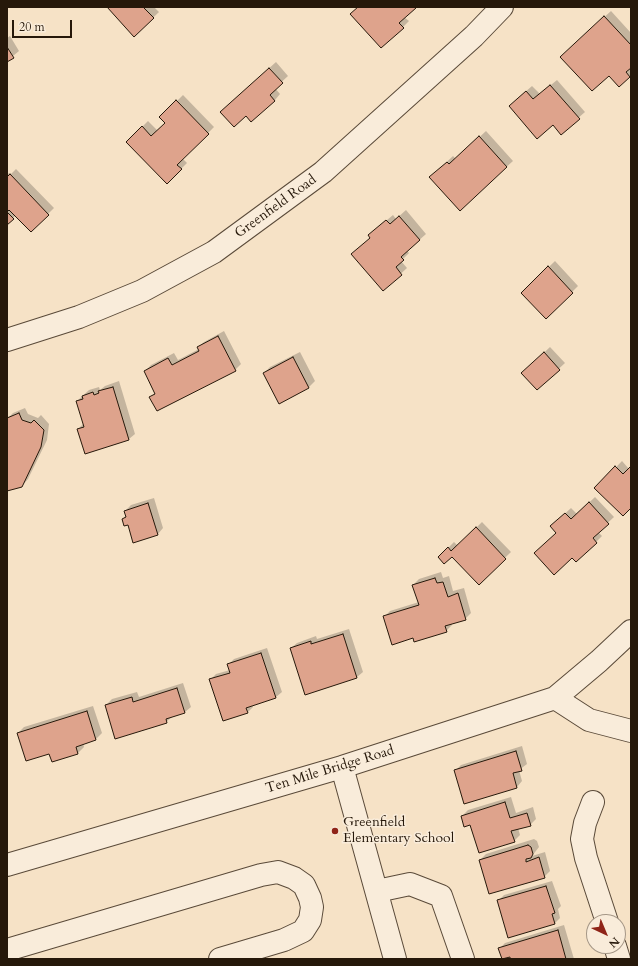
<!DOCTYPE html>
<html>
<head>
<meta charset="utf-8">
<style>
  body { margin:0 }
  #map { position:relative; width:638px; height:966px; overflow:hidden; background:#f6e2c6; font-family:Cardo,serif }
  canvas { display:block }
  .frame { position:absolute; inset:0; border:8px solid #26180a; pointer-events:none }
  .north { position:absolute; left:586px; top:914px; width:40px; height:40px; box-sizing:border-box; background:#f9ecda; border:1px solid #a59787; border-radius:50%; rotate:136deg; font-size:11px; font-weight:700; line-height:16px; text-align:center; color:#26180a }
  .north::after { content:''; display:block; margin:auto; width:14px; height:18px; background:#8f2418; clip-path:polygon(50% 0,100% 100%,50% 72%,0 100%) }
  .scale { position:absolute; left:12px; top:20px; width:60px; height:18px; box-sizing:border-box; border:2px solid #26180a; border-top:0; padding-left:5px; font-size:12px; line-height:14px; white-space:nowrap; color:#26180a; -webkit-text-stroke:3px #f9ecda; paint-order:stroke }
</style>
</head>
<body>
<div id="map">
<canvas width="638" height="966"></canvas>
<div class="frame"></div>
<div class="north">N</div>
<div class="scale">20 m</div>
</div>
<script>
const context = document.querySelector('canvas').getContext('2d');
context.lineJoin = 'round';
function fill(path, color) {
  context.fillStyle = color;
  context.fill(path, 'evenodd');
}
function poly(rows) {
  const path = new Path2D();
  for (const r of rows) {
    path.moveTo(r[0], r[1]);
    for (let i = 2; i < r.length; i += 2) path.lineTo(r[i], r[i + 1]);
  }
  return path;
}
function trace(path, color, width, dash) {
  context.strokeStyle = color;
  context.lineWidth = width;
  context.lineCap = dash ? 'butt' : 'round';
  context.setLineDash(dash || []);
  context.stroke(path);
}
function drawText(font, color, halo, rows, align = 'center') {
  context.font = font + ' Cardo,serif';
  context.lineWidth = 3;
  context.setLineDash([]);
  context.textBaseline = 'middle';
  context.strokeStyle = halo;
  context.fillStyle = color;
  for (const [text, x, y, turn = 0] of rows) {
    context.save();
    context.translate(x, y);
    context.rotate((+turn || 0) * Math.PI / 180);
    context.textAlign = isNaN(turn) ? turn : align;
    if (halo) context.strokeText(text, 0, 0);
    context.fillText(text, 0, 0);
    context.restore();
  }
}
fill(poly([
  [108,7,154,7,159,12,134,36],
  [359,7,415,7,404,17,409,21,403,27],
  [611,11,631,33,631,75,620,85,609,74,567,51],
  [10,36,19,51,7,61,7,38],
  [276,62,288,76,275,88,280,94,275,100,251,121,246,115,227,106],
  [557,80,585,112,561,133,553,124,516,100,532,86,540,94],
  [183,95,214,127,183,159,187,163,167,183,127,142,148,121,158,131,166,122,161,117],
  [486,131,513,161,460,209,436,172,453,156,456,159],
  [16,169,54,208,31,231,16,215,7,224,7,172,10,175],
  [406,210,426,234,407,251,409,253,401,261,407,268,383,290,371,238,375,230,393,215,396,219],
  [555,261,578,286,546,318,522,293],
  [224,331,241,364,235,370,150,397,156,392,145,371,151,365,174,353,178,360,199,349,198,347,204,342],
  [550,347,565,363,537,389,529,367],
  [300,352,315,381,309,387,279,402,264,373,270,367],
  [119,381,135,434,129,439,85,453,78,429,84,423,77,401,89,390,99,387,100,390,105,386],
  [25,408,28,414,38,418,41,415,49,424,47,440,28,479,22,486,7,490,7,419,13,413],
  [622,461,629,469,631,467,631,506,596,488],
  [595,497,614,517,598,532,602,536,596,542,557,521,571,508,577,514],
  [154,498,163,528,158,534,129,523,123,519,126,515,125,511,131,505],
  [482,522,511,552,479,583,452,555,439,557,454,542,458,546],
  [441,572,443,578,449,576,453,591,464,588,471,613,465,619,452,623,452,625,446,631,414,637,384,617,390,611,419,602,413,585,419,579],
  [349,629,363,672,357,677,291,648,297,643,316,636,317,639],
  [267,648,282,692,276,697,252,705,253,707,247,713,210,680,216,674,230,670,228,665,234,659],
  [183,683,191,707,185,712,172,717,166,722,106,705,112,699,137,692,139,697],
  [93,706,102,733,96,739,83,743,84,747,78,753,52,761,50,753,18,733,24,727],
  [522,746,527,764,519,770,522,781,517,787,455,771,461,765],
  [511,797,516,813,533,807,536,819,530,825,518,828,520,835,514,841,462,816,468,810],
  [534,839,537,841,539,847,532,856,545,852,550,871,544,877,480,860,486,854],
  [552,881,561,906,558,909,560,918,554,924,498,901,504,895],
  [564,925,574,959,511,959,510,956,499,949,505,943]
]), '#0003');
const building = poly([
  [107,7,143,7,154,18,134,37,107,7],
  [358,7,415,7,416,8,399,23,404,28,381,48,350,14,358,7],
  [604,16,631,45,631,68,626,72,630,77,619,87,609,76,592,91,560,57,604,16],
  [7,47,14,58,7,62,7,47],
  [269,68,283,83,270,95,275,101,251,122,246,116,234,127,220,112,269,68],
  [550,85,580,119,561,135,553,125,537,139,509,106,526,91,533,99,550,85],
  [176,100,209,134,177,165,182,169,167,184,126,142,142,126,151,136,165,123,159,117,176,100],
  [479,136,507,167,460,211,429,177,447,162,449,164,479,136],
  [10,174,49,215,31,232,9,210,7,212,14,219,7,225,7,177,10,174],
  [399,216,420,240,401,257,404,260,396,267,402,275,383,291,351,254,370,238,368,235,386,220,390,224,399,216],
  [548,266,573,293,546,319,521,293,548,266],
  [218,336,236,371,157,411,149,397,155,394,144,371,168,358,172,365,199,351,197,347,218,336],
  [544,352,560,370,537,390,521,373,544,352],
  [293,357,309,388,279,404,263,373,293,357],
  [113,387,129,440,85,454,77,429,84,427,76,401,83,399,82,396,93,392,94,395,99,393,98,391,113,387],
  [19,413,22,420,31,423,34,420,44,430,41,447,22,487,7,491,7,418,19,413],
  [615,466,623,474,631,466,631,508,623,516,594,488,615,466],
  [589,502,609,524,593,538,597,543,576,562,572,558,554,575,534,553,556,533,550,526,565,513,571,519,589,502],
  [148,503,158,535,133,543,128,525,124,526,122,519,126,517,124,511,148,503],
  [476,527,506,559,479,585,452,557,444,564,438,557,448,547,451,551,476,527],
  [435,578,437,583,443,582,448,597,458,593,466,620,445,626,447,632,414,642,413,638,392,645,383,616,419,605,412,585,435,578],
  [343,634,357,678,305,695,290,648,311,641,311,644,343,634],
  [261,653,276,698,246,708,248,713,223,721,209,679,230,673,227,664,261,653],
  [177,688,185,713,166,719,167,723,115,739,105,705,132,697,133,702,177,688],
  [87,711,96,740,76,747,78,754,52,762,49,754,26,761,17,733,87,711],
  [516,751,522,771,513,773,517,788,464,804,454,770,516,751],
  [505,802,510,818,527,813,531,826,511,831,515,842,479,853,470,825,464,827,461,816,505,802],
  [528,845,531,847,533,854,531,858,526,859,526,862,539,857,545,878,489,894,479,860,528,845],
  [546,886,555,913,552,914,555,924,508,938,497,900,546,886],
  [558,930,566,959,510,959,510,957,502,959,498,948,558,930]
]);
fill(building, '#dea38c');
trace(building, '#26180a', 1);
const minor = poly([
  [7,340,79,317,142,291,214,252,323,172,474,36,502,7],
  [555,698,589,720,631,731],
  [342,767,395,959],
  [593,802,585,823,582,839,586,858,607,922],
  [7,865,342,767,555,698,599,661,631,631],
  [377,891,410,884,441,896,463,959],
  [615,946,619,959],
  [7,950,261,875,278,872,294,878,304,885,310,898,312,907,310,920,303,931,284,940,220,959]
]);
trace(minor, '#5a4a39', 24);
trace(minor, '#f9ecda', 22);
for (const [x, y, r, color] of [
  [335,831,4,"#8f2418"]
]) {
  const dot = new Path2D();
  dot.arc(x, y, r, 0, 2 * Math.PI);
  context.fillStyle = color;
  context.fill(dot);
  trace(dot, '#f9ecda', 1.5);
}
drawText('14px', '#26180a', '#f9ecda', [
  ["Greenfield Road",276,207,-36],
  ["Ten Mile Bridge Road",330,770,-17]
]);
drawText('14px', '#26180a', '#f9ecda', [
  ["Greenfield",343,823],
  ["Elementary School",343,839]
], 'left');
</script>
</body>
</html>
